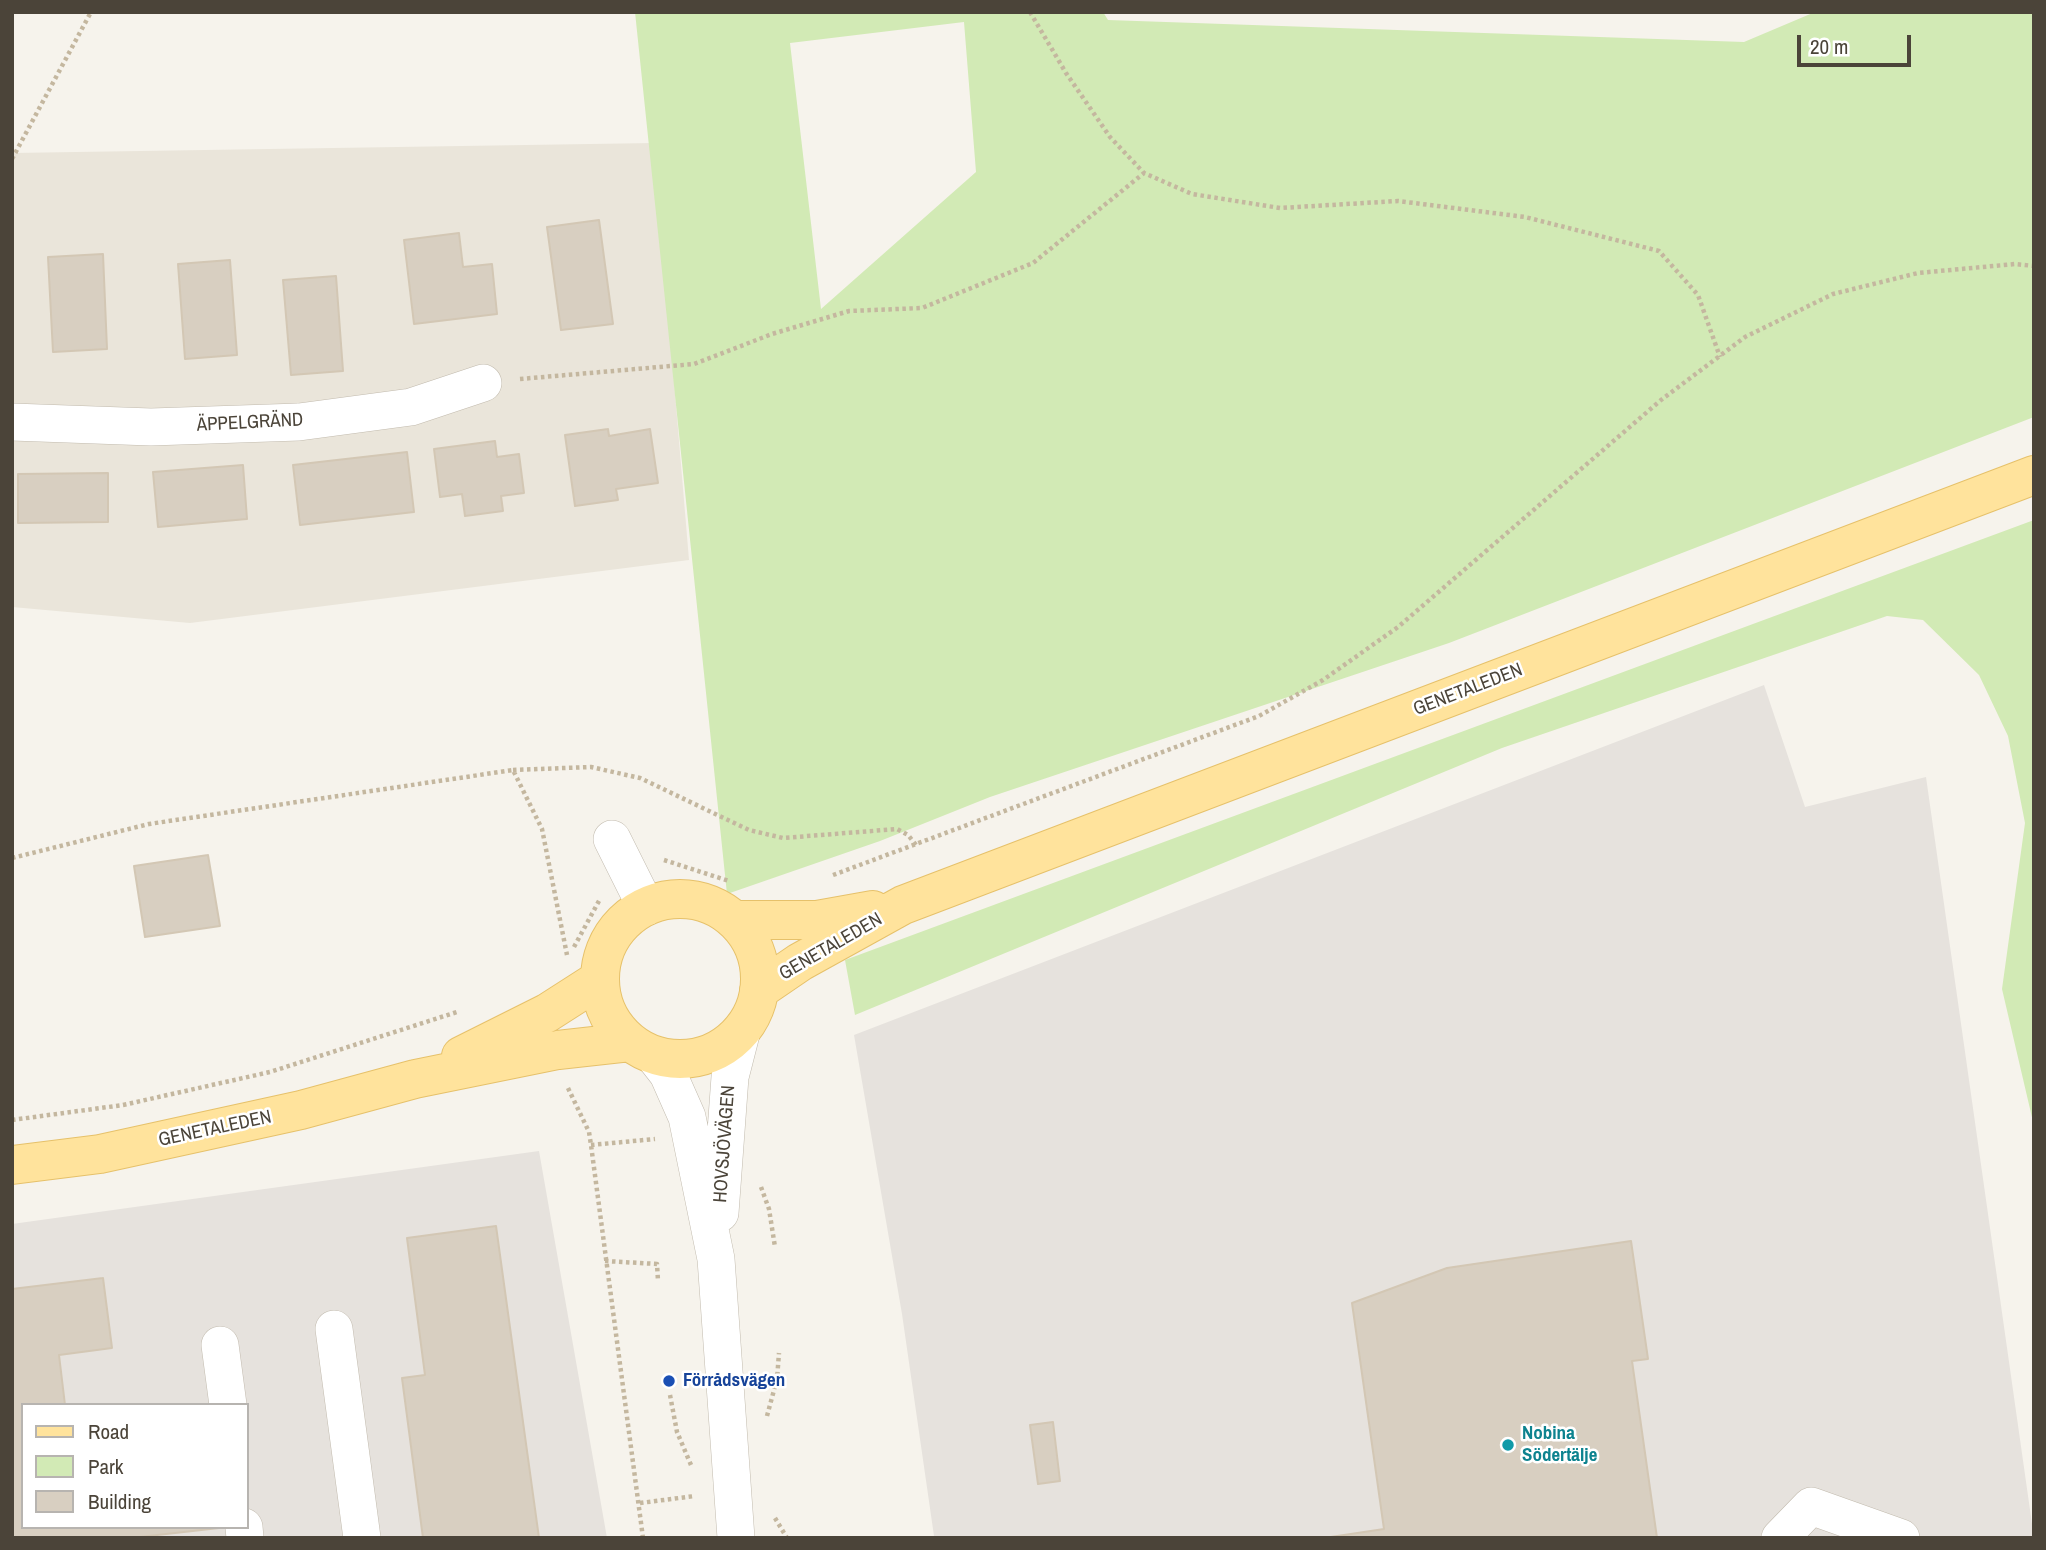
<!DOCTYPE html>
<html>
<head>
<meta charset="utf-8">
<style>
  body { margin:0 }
  #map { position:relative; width:2046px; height:1550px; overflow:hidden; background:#f6f3ec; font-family:"Archivo Narrow",sans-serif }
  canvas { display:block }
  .frame { position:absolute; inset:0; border:14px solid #4b4439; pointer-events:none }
  .legend { position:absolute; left:21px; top:1403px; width:228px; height:126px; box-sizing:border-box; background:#fff; border:2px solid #b7b4b0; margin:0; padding:9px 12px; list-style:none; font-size:21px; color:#4b4439 }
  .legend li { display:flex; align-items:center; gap:14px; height:35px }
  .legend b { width:35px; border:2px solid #b7b4b0 }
  .scale { position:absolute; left:1797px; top:35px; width:114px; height:32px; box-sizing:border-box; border:4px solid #4b4439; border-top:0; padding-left:9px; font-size:21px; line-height:24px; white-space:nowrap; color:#4b4439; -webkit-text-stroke:5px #fff; paint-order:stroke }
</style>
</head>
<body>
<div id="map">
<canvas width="2046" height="1550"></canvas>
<div class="frame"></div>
<ul class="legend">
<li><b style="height:9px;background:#ffe39c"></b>Road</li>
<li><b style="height:19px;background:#d2eab5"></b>Park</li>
<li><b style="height:19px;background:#d8cfc1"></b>Building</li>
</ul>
<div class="scale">20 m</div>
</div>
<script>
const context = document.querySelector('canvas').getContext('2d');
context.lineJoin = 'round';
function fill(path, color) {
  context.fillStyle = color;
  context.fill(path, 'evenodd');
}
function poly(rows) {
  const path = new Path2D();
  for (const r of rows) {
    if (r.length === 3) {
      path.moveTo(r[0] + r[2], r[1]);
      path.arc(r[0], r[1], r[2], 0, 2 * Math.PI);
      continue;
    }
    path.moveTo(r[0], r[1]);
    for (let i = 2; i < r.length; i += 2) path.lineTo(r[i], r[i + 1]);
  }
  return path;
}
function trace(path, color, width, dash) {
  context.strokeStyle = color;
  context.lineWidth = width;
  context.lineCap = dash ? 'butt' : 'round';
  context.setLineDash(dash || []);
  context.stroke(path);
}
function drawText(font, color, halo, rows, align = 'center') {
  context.font = font + ' "Archivo Narrow",sans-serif';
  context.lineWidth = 5;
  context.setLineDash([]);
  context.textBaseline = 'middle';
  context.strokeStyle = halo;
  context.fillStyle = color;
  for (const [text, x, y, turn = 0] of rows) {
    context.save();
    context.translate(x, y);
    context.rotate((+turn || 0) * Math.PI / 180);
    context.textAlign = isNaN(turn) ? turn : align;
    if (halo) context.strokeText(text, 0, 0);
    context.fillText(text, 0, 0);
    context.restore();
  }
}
fill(poly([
  [654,143,689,560,190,623,12,607,12,153]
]), '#eae5da');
fill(poly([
  [1764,685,1805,807,1926,777,2034,1538,934,1536,902,1314,854,1035],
  [539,1151,607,1538,12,1538,12,1224],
  [23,1405,247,1405,247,1527,23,1527]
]), '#e6e2dd');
fill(poly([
  [635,12,1103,12,1108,20,1744,42,1815,12,2034,12,2034,417,1449,643,990,797,880,841,727,894],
  [964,22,976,172,821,309,790,43],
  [2034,520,2034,1126,2002,989,2025,823,2008,736,1979,675,1923,620,1887,616,1502,748,855,1015,845,960]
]), '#d2eab5');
const building = poly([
  [599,220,613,324,561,330,547,227,599,220],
  [459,233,463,267,492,264,497,314,414,324,404,240,459,233],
  [103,254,107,349,53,352,48,257,103,254],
  [230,260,237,355,185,359,178,264,230,260],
  [336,276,343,371,291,375,283,280,336,276],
  [608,429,609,436,650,429,658,483,616,489,618,500,575,506,565,435,608,429],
  [495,441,497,457,519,454,524,493,501,496,503,511,465,516,462,494,440,497,434,449,495,441],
  [407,452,414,512,300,525,293,465,407,452],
  [243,465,247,519,158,527,153,472,243,465],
  [108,473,108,522,18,523,18,474,108,473],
  [208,855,220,926,145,937,134,866,208,855],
  [496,1226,539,1538,423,1538,402,1378,425,1375,407,1238,496,1226],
  [1631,1241,1648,1359,1632,1361,1657,1538,1324,1538,1384,1529,1352,1303,1447,1268,1631,1241],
  [103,1278,112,1348,59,1355,65,1405,23,1405,23,1527,219,1528,131,1538,12,1538,12,1289,103,1278],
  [1053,1422,1060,1481,1038,1484,1030,1425,1053,1422]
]);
fill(building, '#d8cfc1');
trace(building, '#d3c7b4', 2);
const minor = poly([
  [12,422,151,427,299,422,411,407,483,383],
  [612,839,646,907],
  [654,1056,668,1074,687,1117,716,1259,736,1538],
  [720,1213,730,1077,742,1030],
  [334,1329,362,1538],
  [220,1345,228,1405],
  [244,1527,245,1538],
  [1780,1538,1811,1506,1901,1538]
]);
const major = poly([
  [680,979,80],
  [734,920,817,920,873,910],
  [759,990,800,962,903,905,2034,475],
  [461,1056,547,1013,600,979],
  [12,1165,100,1154,301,1110,415,1079,558,1050,630,1042]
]);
trace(minor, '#c2bbae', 38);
trace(major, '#e6c16a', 40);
trace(poly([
  [1030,12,1066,73,1110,137,1144,173,1192,194,1280,208,1398,201,1525,217,1659,251,1698,295,1720,357],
  [12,159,91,12],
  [520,379,694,364,772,334,849,311,922,308,1033,263,1144,173],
  [513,770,591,767,640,778,749,830,783,838,897,829,908,835,916,845],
  [12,858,149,824,513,770,542,829,567,955],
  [664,860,729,881],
  [833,875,1259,716,1323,680,1398,627,1661,400,1745,337,1833,294,1918,273,2015,264,2034,266],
  [574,947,600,899],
  [568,1088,589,1132,591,1145,643,1538],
  [12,1120,123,1105,270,1072,457,1012],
  [591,1145,655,1139],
  [761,1187,769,1209,775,1247],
  [605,1261,657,1264,658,1281],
  [670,1395,677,1432,691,1465],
  [767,1416,777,1379,779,1353],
  [640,1503,695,1496],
  [775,1518,787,1538]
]), '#c4b79f', 4.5, [3.5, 3.5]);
trace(minor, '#fff', 37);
trace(major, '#ffe39c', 38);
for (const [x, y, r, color] of [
  [669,1381,7,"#1a4fb4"],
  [1508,1445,7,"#0f9aa8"]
]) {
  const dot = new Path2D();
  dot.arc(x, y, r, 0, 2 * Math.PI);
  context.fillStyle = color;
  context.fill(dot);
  trace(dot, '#fff', 2.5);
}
drawText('19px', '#4b4439', '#fff', [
  ["ÄPPELGRÄND",250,423,-3],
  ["GENETALEDEN",1468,690,-21],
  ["GENETALEDEN",831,947,-30],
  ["GENETALEDEN",215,1129,-12],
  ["HOVSJÖVÄGEN",725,1144,-86]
]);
drawText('bold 19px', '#164399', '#fff', [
  ["Förrådsvägen",683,1381]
], 'left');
drawText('bold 19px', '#0d838f', '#fff', [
  ["Nobina",1522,1434],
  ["Södertälje",1522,1456]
], 'left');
</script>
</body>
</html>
